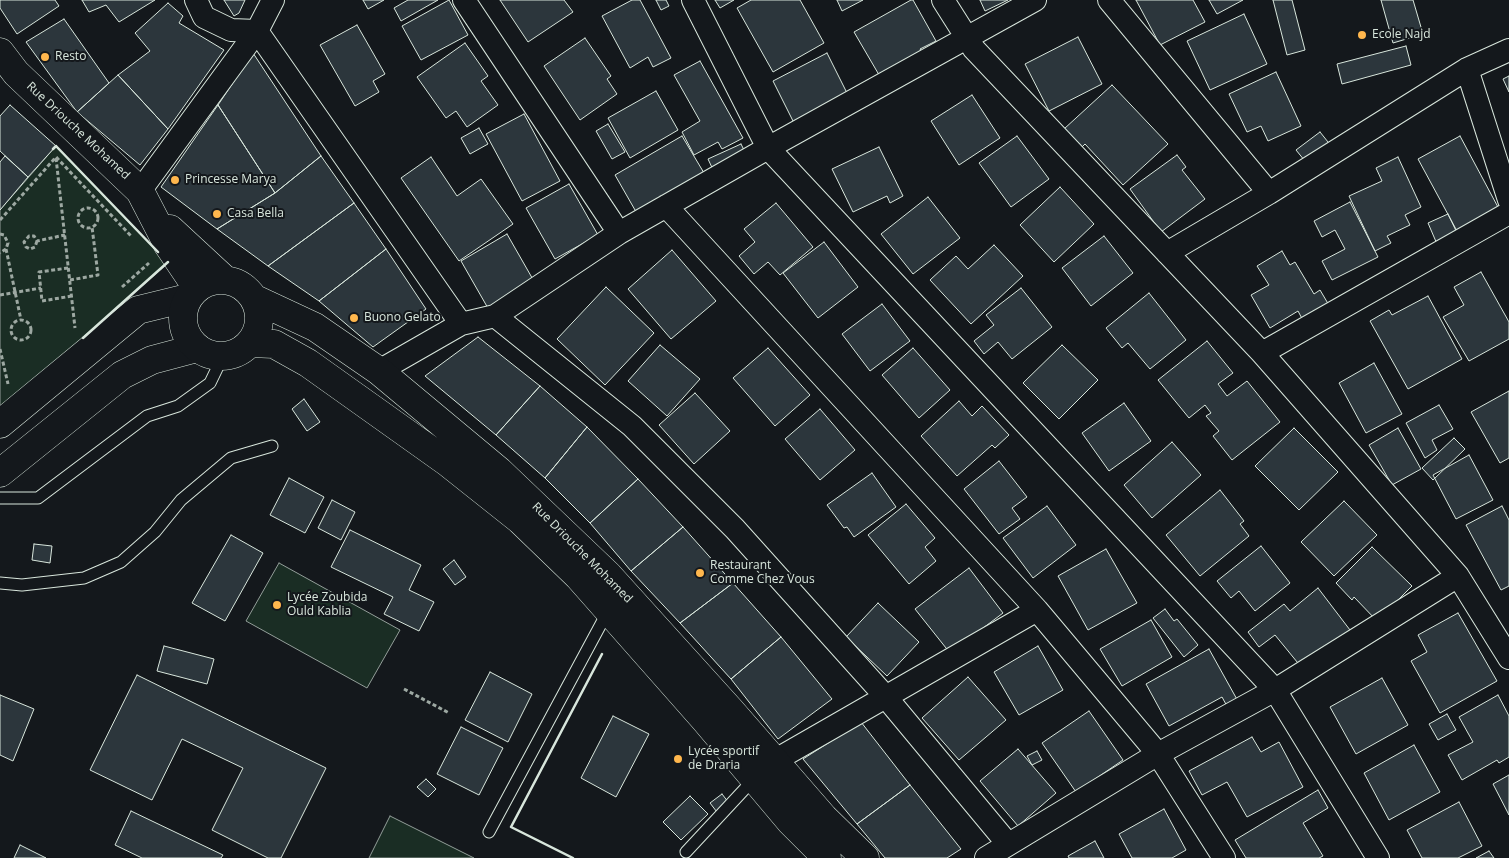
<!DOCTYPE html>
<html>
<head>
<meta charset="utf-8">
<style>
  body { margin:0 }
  canvas { display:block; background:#14181c }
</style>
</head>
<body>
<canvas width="1509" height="858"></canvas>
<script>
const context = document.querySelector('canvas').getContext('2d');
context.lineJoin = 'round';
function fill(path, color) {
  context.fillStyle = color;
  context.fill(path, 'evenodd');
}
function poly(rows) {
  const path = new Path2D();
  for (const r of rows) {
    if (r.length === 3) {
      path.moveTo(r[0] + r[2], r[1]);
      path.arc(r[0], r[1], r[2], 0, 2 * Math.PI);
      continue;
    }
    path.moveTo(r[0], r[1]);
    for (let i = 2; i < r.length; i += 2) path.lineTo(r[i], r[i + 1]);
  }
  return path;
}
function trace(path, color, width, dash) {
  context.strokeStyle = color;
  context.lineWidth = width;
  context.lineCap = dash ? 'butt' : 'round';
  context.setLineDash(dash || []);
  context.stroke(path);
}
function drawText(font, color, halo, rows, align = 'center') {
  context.font = font + ' "Open Sans",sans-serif';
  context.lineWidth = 4;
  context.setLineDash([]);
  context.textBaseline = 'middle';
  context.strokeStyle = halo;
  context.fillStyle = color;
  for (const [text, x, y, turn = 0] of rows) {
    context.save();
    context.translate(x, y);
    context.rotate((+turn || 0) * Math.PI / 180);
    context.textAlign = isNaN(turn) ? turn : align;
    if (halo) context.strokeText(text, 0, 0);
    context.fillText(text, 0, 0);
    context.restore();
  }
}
const green = poly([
  [56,146,168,263,0,411,0,210,56,146],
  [279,563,400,630,367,688,246,621,279,563],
  [390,816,474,858,369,858,390,816]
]);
fill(green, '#1a2d24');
trace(green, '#939e99', 1);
const building = poly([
  [0,0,55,0,59,6,17,34,0,8,0,0],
  [82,0,155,0,119,22,106,5,89,12,82,0],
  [224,0,245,0,239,13,234,16,224,0],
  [363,0,384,0,368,9,363,0],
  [408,0,438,0,401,21,394,8,408,0],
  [449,0,468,35,421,60,402,26,449,0],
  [500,0,564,0,573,12,528,42,500,0],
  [632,0,640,0,671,58,653,67,648,57,630,68,602,16,632,0],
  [656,0,666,0,669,6,661,10,656,0],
  [715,0,734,0,720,8,715,0],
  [751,0,800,0,824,43,773,72,737,8,751,0],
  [837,0,863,0,842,11,837,0],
  [911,0,913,0,936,41,920,49,925,57,882,80,854,32,911,0],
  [980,0,1008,0,985,11,980,0],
  [1136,0,1193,0,1205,22,1160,45,1136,0],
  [1209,0,1243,0,1217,14,1209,0],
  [1273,0,1292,0,1305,50,1287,55,1273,0],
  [1381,0,1413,0,1423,34,1393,43,1381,0],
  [168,3,183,16,179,23,224,50,168,129,118,75,150,51,135,33,168,3],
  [1244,14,1267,64,1210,90,1187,41,1244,14],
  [64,19,109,83,77,112,26,42,64,19],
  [357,25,385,74,373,81,379,92,355,106,320,45,357,25],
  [1078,37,1102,84,1049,111,1025,64,1078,37],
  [585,38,611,76,607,79,617,94,580,120,544,66,585,38],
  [465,43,488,76,481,81,498,105,467,127,456,111,446,118,417,77,465,43],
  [1406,46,1411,65,1342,84,1337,64,1406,46],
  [253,53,321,156,275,193,218,105,253,53],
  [827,53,851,101,797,129,773,81,827,53],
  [700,61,743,138,722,149,718,142,694,155,682,132,700,121,674,75,700,61],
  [1276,72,1301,126,1268,141,1261,126,1247,132,1229,94,1276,72],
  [118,75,168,129,140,165,77,112,118,75],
  [1509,76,1509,92,1503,79,1509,76],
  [1112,85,1168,144,1123,185,1085,144,1081,148,1064,129,1112,85],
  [656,91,678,130,630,158,608,118,656,91],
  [972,95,1000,138,959,165,931,121,972,95],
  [10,105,56,146,28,177,0,151,0,116,10,105],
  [218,105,275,193,217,229,161,187,218,105],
  [524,114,560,181,522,201,486,134,524,114],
  [608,124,625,152,612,159,596,131,608,124],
  [479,128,488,144,470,154,461,138,479,128],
  [1320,132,1332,147,1309,166,1296,150,1320,132],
  [682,136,704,173,639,217,615,175,682,136],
  [1017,136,1049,179,1011,207,979,163,1017,136],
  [1460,136,1499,209,1457,231,1418,159,1460,136],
  [741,144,748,158,715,174,708,159,741,144],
  [879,147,903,196,890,203,887,196,853,212,832,169,879,147],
  [1177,155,1186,167,1182,170,1205,199,1161,232,1130,189,1177,155],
  [5,156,28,177,0,210,0,162,5,156],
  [321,156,354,203,268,266,217,229,275,193,321,156],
  [431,157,457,196,481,179,513,224,459,261,401,178,431,157],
  [1398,157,1421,207,1405,215,1410,225,1387,236,1391,243,1375,251,1349,196,1382,181,1376,168,1398,157],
  [569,184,598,235,555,259,526,208,569,184],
  [1060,187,1094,224,1054,262,1020,225,1060,187],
  [928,197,960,238,913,274,881,234,928,197],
  [1350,202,1378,257,1332,280,1322,261,1345,249,1335,230,1322,237,1314,221,1350,202],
  [354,203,386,249,319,301,268,266,354,203],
  [776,203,813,247,780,275,768,262,754,274,739,256,755,242,744,229,776,203],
  [1448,214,1458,235,1437,244,1428,223,1448,214],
  [507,234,535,283,489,310,461,261,507,234],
  [1104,236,1133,273,1091,306,1062,268,1104,236],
  [824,242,858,287,818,318,783,273,824,242],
  [994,245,1023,276,971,324,930,280,956,256,968,269,994,245],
  [386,249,426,309,373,347,319,301,386,249],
  [672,250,716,301,671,339,628,289,672,250],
  [1282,251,1290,265,1295,262,1314,294,1320,290,1333,312,1307,328,1298,311,1270,328,1251,295,1269,285,1257,266,1282,251],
  [1481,272,1509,322,1509,339,1469,361,1443,317,1464,305,1454,287,1481,272],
  [606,287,654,333,605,385,557,339,606,287],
  [1021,288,1052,327,1012,359,998,342,984,354,974,341,994,325,986,315,1021,288],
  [1149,293,1186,340,1150,369,1128,343,1122,348,1106,328,1149,293],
  [1428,296,1462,359,1408,389,1370,321,1389,310,1392,315,1428,296],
  [882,304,910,341,870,371,842,334,882,304],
  [478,337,540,386,496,435,425,376,478,337],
  [1207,341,1233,373,1218,384,1227,396,1247,381,1280,422,1232,460,1213,436,1219,431,1206,416,1211,413,1205,405,1189,418,1158,380,1207,341],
  [660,345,700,379,667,416,628,381,660,345],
  [1062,345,1098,380,1059,419,1023,383,1062,345],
  [768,348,810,395,775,426,733,378,768,348],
  [913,348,950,390,919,418,882,375,913,348],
  [1374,363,1402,414,1366,433,1339,383,1374,363],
  [540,386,587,427,545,478,496,435,540,386],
  [1509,391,1509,458,1500,463,1471,412,1509,391],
  [695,393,730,431,694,464,659,425,695,393],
  [304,399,320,422,307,431,292,409,304,399],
  [959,401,972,416,982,406,1009,435,995,448,992,445,957,476,921,436,959,401],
  [1124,403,1151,441,1109,471,1082,433,1124,403],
  [1439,405,1453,429,1432,440,1437,450,1425,458,1406,423,1439,405],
  [820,409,855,450,820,480,785,439,820,409],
  [587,427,638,479,590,523,545,478,587,427],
  [1294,428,1338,472,1299,510,1255,466,1294,428],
  [1398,428,1421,469,1392,485,1369,445,1398,428],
  [1454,438,1465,449,1433,480,1422,468,1454,438],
  [1172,442,1201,475,1152,518,1124,485,1172,442],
  [1469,455,1493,500,1456,519,1433,475,1469,455],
  [999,461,1027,497,1012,508,1020,519,999,534,964,489,999,461],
  [872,473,896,507,854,537,847,527,844,528,827,505,872,473],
  [289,478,324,497,305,533,270,515,289,478],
  [638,479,683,527,631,571,590,523,638,479],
  [1220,490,1244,521,1240,524,1249,536,1200,576,1166,535,1220,490],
  [332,500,355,512,341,540,318,528,332,500],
  [1344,501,1377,535,1334,576,1301,542,1344,501],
  [906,504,935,538,925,547,936,561,909,584,868,535,906,504],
  [1047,506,1076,545,1033,578,1003,538,1047,506],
  [1502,506,1509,520,1509,586,1501,590,1466,525,1502,506],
  [683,527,733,583,680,623,631,571,683,527],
  [350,530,421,565,409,590,434,602,419,631,384,614,393,597,331,567,350,530],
  [231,535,263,553,225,621,192,603,231,535],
  [34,544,52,546,50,563,32,560,34,544],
  [1261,546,1290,583,1255,611,1239,591,1231,598,1217,581,1261,546],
  [1372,547,1412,586,1377,621,1354,597,1352,600,1336,583,1372,547],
  [1106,549,1137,603,1088,630,1058,576,1106,549],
  [454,560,466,577,455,585,443,569,454,560],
  [969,568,1003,613,950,653,915,609,969,568],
  [733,583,781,637,731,679,680,623,733,583],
  [1318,588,1350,630,1302,668,1275,635,1259,647,1248,632,1284,604,1290,611,1318,588],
  [878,603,919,642,887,676,846,637,878,603],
  [1165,609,1174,621,1177,619,1198,645,1184,657,1153,618,1165,609],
  [1458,613,1497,681,1440,713,1411,661,1427,652,1418,635,1458,613],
  [1151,620,1172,657,1122,686,1100,649,1151,620],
  [781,637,832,699,778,739,731,679,781,637],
  [164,646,214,659,207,684,157,671,164,646],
  [1038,646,1063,690,1019,715,994,672,1038,646],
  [1209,649,1239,703,1228,708,1222,697,1169,726,1146,684,1209,649],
  [490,672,532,694,508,742,465,720,490,672],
  [137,675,326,768,281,858,268,858,212,830,243,768,182,739,152,800,90,770,137,675],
  [968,677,1006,720,959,760,922,718,968,677],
  [1382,678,1408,725,1356,754,1330,707,1382,678],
  [0,695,34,709,13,761,0,755,0,695],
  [1498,695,1509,716,1509,757,1499,763,1497,760,1462,780,1448,755,1473,742,1459,717,1498,695],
  [1089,711,1123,760,1076,792,1042,743,1089,711],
  [1447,714,1456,730,1438,740,1429,724,1447,714],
  [613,716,649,734,616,797,581,778,613,716],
  [861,722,910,785,857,824,803,759,861,722],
  [461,727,503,748,479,795,437,774,461,727],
  [1252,737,1261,752,1279,742,1303,787,1247,817,1227,782,1202,795,1189,771,1252,737],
  [1414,745,1440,792,1389,820,1364,773,1414,745],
  [1018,749,1056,793,1018,826,980,781,1018,749],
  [1037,751,1042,760,1032,765,1027,756,1037,751],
  [1509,775,1509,815,1493,784,1509,775],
  [426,779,436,789,428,797,417,787,426,779],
  [910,785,961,849,947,858,885,858,857,824,910,785],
  [1318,790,1328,808,1303,823,1323,856,1319,858,1246,858,1235,840,1318,790],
  [722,794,732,807,720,816,710,803,722,794],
  [690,796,708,814,681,840,663,822,690,796],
  [1459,802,1482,846,1458,858,1422,858,1407,830,1459,802],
  [1164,809,1186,850,1172,858,1132,858,1119,834,1164,809],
  [131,811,223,855,221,858,142,858,115,845,131,811],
  [1095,841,1104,858,1069,858,1068,856,1095,841],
  [20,845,46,858,14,858,20,845],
  [1489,851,1494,858,1476,858,1489,851]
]);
fill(building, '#2c363c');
trace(building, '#d8e6dc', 1);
const service = poly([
  [0,498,38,498,147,416,178,406,210,383,223,356],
  [0,583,22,585,84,578,121,562,155,532,181,500,231,458,272,446],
  [489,832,608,611],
  [686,852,754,779]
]);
const minor = poly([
  [196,0,204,17,231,30,257,31],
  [464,0,619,233],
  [693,0,768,148,1275,690,1378,858],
  [943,0,974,49,1262,353,1458,576,1509,658],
  [1109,0,1269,193],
  [257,31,461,324],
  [1467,69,1509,200],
  [140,191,257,31,273,0],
  [666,206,1037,610,1158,754,1224,858],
  [1167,253,1269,193,1467,69,1509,50],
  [495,316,632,426,735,529,885,696,1008,844],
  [1262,353,1509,213],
  [379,371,461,324,495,316,619,233,768,148,1035,0],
  [774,761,1037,610],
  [986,858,1158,754,1275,690,1458,576]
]);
const secondary = poly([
  [0,424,138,310,187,298],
  [0,473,122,375,152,360,197,348]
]);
const primary = poly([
  [0,52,16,73,140,191,168,245,197,288],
  [170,229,224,279],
  [221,318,38],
  [255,299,315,327,379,371,499,471,608,575,731,711,824,818,865,858],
  [250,343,274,344,308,363,447,462,520,520,578,576,705,720,790,821,827,858]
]);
trace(service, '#d8e6dc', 13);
trace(minor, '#d8e6dc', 24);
trace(secondary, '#d8e6dc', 29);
trace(primary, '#d8e6dc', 29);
trace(poly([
  [56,158,75,328],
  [88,218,10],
  [0,220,56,157,132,237],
  [0,234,4,235,8,243,6,249,0,253],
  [37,241,35,247,30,249,26,247,24,242,29,236,34,236,37,241,65,235],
  [6,249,21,320],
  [68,268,39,272,42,301,72,296],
  [70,280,98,275,92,227],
  [122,287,149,263],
  [0,295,41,288],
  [21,330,10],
  [0,349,8,384],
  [404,689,449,713]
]), '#9da8a2', 3, [4, 2.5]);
trace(service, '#14181c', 11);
trace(minor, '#14181c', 22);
trace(secondary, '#14181c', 28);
trace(primary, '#14181c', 28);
trace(poly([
  [53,149,56,146,158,252],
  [83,338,168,262],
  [573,858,511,827,602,654]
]), '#d8e6dc', 2.5);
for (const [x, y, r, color] of [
  [1362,35,5,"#ffb74d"],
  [45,57,5,"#ffb74d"],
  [175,180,5,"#ffb74d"],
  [217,214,5,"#ffb74d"],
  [354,318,5,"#ffb74d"],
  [700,573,5,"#ffb74d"],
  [277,605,5,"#ffb74d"],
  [678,759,5,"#ffb74d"]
]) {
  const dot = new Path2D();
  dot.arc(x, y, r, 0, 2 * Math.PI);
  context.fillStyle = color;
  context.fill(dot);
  trace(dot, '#14181c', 2);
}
drawText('12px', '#d8e6dc', '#14181c', [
  ["Ecole Najd",1372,35],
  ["Resto",55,57],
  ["Princesse Marya",185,180],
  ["Casa Bella",227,214],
  ["Buono Gelato",364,318],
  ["Restaurant",710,566],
  ["Comme Chez Vous",710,580],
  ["Lycée Zoubida",287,598],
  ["Ould Kablia",287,612],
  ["Lycée sportif",688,752],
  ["de Draria",688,766]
], 'left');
drawText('12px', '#d8e6dc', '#14181c', [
  ["Rue Driouche Mohamed",78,131,43],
  ["Rue Driouche Mohamed",582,553,45]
]);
</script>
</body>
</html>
